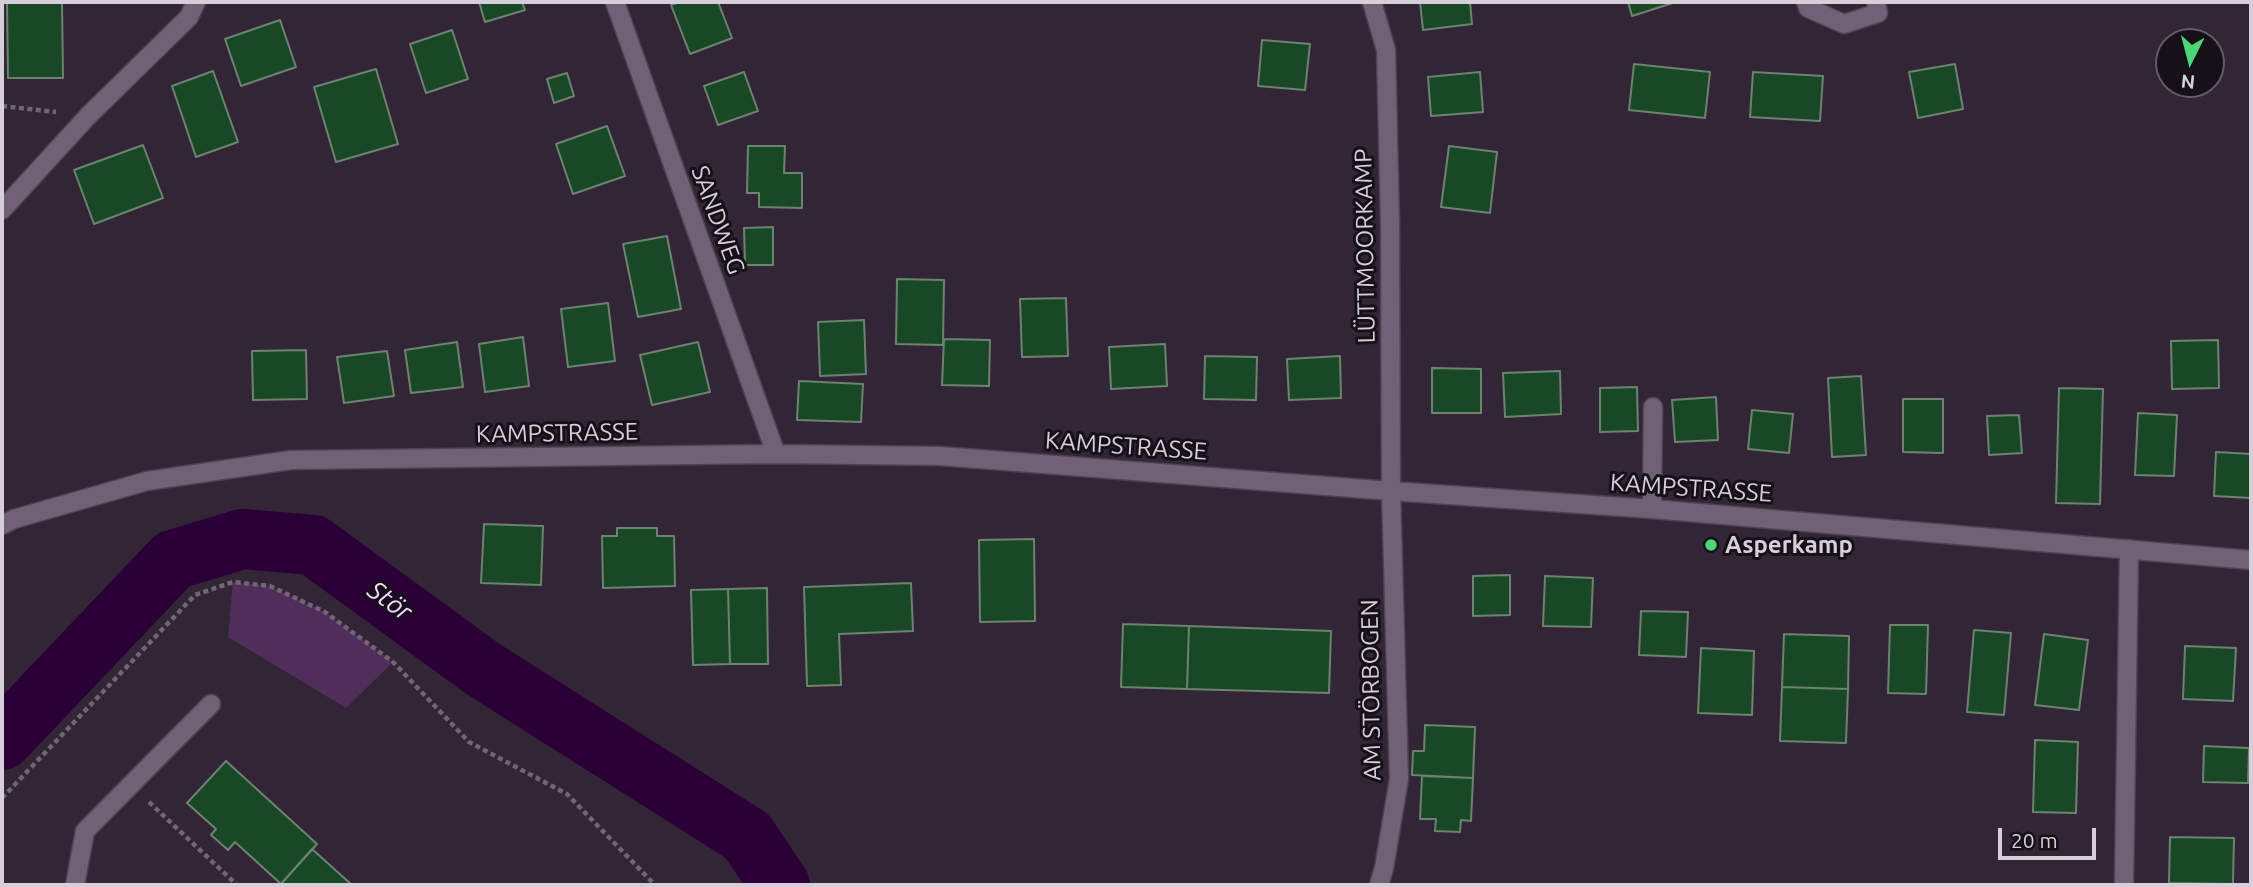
<!DOCTYPE html>
<html>
<head>
<meta charset="utf-8">
<style>
  body { margin:0 }
  #map { position:relative; width:2253px; height:887px; overflow:hidden; background:#322536; font-family:Ubuntu,sans-serif }
  canvas { display:block }
  .frame { position:absolute; inset:0; border:4px solid #d6ced9; pointer-events:none }
  .north { position:absolute; left:2155px; top:28px; width:70px; height:70px; box-sizing:border-box; background:#161018; border:2px solid #635c65; border-radius:50%; rotate:186deg; font-size:19px; font-weight:700; line-height:28px; text-align:center; color:#d6ced9 }
  .north::after { content:''; display:block; margin:auto; width:24px; height:32px; background:#4ad777; clip-path:polygon(50% 0,100% 100%,50% 72%,0 100%) }
  .scale { position:absolute; left:1998px; top:828px; width:98px; height:32px; box-sizing:border-box; border:4px solid #d6ced9; border-top:0; padding-left:9px; font-size:21px; line-height:24px; white-space:nowrap; color:#d6ced9; -webkit-text-stroke:5px #161018; paint-order:stroke }
</style>
</head>
<body>
<div id="map">
<canvas width="2253" height="887"></canvas>
<div class="frame"></div>
<div class="north">N</div>
<div class="scale">20 m</div>
</div>
<script>
const context = document.querySelector('canvas').getContext('2d');
context.lineJoin = 'round';
function fill(path, color) {
  context.fillStyle = color;
  context.fill(path, 'evenodd');
}
function poly(rows) {
  const path = new Path2D();
  for (const r of rows) {
    path.moveTo(r[0], r[1]);
    for (let i = 2; i < r.length; i += 2) path.lineTo(r[i], r[i + 1]);
  }
  return path;
}
function trace(path, color, width, dash) {
  context.strokeStyle = color;
  context.lineWidth = width;
  context.lineCap = dash ? 'butt' : 'round';
  context.setLineDash(dash || []);
  context.stroke(path);
}
function drawText(font, color, halo, rows, align = 'center') {
  context.font = font + ' Ubuntu,sans-serif';
  context.lineWidth = 6;
  context.setLineDash([]);
  context.textBaseline = 'middle';
  context.strokeStyle = halo;
  context.fillStyle = color;
  for (const [text, x, y, turn = 0] of rows) {
    context.save();
    context.translate(x, y);
    context.rotate((+turn || 0) * Math.PI / 180);
    context.textAlign = isNaN(turn) ? turn : align;
    if (halo) context.strokeText(text, 0, 0);
    context.fillText(text, 0, 0);
    context.restore();
  }
}
fill(poly([
  [233,582,270,586,325,612,393,662,346,708,228,637]
]), '#502e5b');
trace(poly([
  [2,740,173,560,242,539,313,545,483,669,747,836,780,885]
]), '#2a0036', 60);
const building = poly([
  [7,2,62,2,63,78,8,78,7,2],
  [479,2,522,2,525,10,485,22,479,2],
  [679,2,718,2,732,38,690,54,671,5,679,2],
  [1420,2,1470,2,1472,24,1423,30,1420,2],
  [1628,2,1676,2,1632,16,1628,2],
  [280,20,296,67,241,86,225,39,280,20],
  [452,30,468,79,426,93,410,44,452,30],
  [1262,40,1310,44,1305,90,1258,86,1262,40],
  [1634,64,1710,72,1705,118,1629,110,1634,64],
  [1955,64,1963,109,1918,118,1909,72,1955,64],
  [376,69,398,144,336,162,314,87,376,69],
  [213,71,238,142,196,157,172,86,213,71],
  [744,72,758,111,718,125,704,86,744,72],
  [1480,72,1483,112,1431,116,1428,77,1480,72],
  [1753,72,1823,76,1820,121,1750,117,1753,72],
  [567,73,574,96,554,103,547,79,567,73],
  [607,126,625,176,573,194,556,144,607,126],
  [143,145,163,198,94,224,74,170,143,145],
  [748,146,785,146,784,173,802,173,802,208,759,207,759,193,747,193,748,146],
  [1449,146,1497,152,1490,213,1441,207,1449,146],
  [773,227,773,265,745,265,744,228,773,227],
  [667,236,681,309,638,317,623,244,667,236],
  [897,279,944,280,943,345,896,344,897,279],
  [1066,298,1068,356,1022,357,1020,299,1066,298],
  [608,303,615,361,568,367,561,309,608,303],
  [864,320,866,374,820,376,818,322,864,320],
  [523,337,529,386,485,392,479,344,523,337],
  [944,339,990,340,989,386,942,385,944,339],
  [2218,340,2219,388,2172,389,2171,341,2218,340],
  [457,342,463,387,411,393,405,350,457,342],
  [698,342,710,392,652,405,640,355,698,342],
  [1165,344,1167,386,1111,389,1109,347,1165,344],
  [306,350,307,399,253,400,252,351,306,350],
  [387,351,394,396,344,403,337,357,387,351],
  [1205,356,1257,357,1256,400,1204,399,1205,356],
  [1340,356,1341,398,1289,400,1287,359,1340,356],
  [1432,368,1481,369,1481,413,1432,413,1432,368],
  [1560,371,1561,414,1505,417,1503,373,1560,371],
  [1861,376,1866,455,1832,457,1828,378,1861,376],
  [799,381,863,384,861,422,797,420,799,381],
  [1637,387,1638,431,1600,432,1600,388,1637,387],
  [2059,388,2103,389,2100,504,2056,503,2059,388],
  [1716,397,1718,440,1675,442,1672,400,1716,397],
  [1903,399,1943,399,1943,453,1903,452,1903,399],
  [1752,410,1793,414,1789,453,1748,449,1752,410],
  [2138,413,2177,415,2174,476,2135,475,2138,413],
  [2019,415,2022,453,1989,455,1987,416,2019,415],
  [2216,452,2251,454,2251,498,2214,496,2216,452],
  [484,524,543,526,541,585,481,583,484,524],
  [617,528,657,528,657,536,674,536,675,586,603,588,602,536,617,536,617,528],
  [1034,539,1035,621,980,622,979,540,1034,539],
  [1510,575,1510,615,1473,616,1473,576,1510,575],
  [1545,576,1593,578,1591,627,1543,626,1545,576],
  [911,583,913,631,839,634,841,685,807,686,804,587,911,583],
  [767,588,768,664,730,664,728,589,767,588],
  [728,589,730,664,693,665,691,590,728,589],
  [1641,611,1688,612,1686,657,1639,655,1641,611],
  [1123,624,1189,626,1187,689,1121,687,1123,624],
  [1890,625,1928,625,1926,694,1888,693,1890,625],
  [1189,626,1331,631,1329,693,1187,689,1189,626],
  [1974,630,2011,633,2004,715,1967,712,1974,630],
  [1784,634,1849,636,1848,689,1782,687,1784,634],
  [2044,634,2088,640,2079,710,2035,705,2044,634],
  [2185,646,2236,648,2233,701,2183,699,2185,646],
  [1701,648,1754,651,1752,715,1698,713,1701,648],
  [1782,687,1848,689,1846,743,1780,741,1782,687],
  [1425,725,1475,727,1473,778,1412,775,1413,751,1424,751,1425,725],
  [2035,740,2078,742,2076,813,2033,812,2035,740],
  [2204,746,2249,748,2248,783,2203,782,2204,746],
  [226,761,317,844,281,884,235,842,228,850,211,835,216,829,187,803,226,761],
  [1422,776,1473,778,1471,821,1461,820,1460,832,1435,831,1436,819,1420,819,1422,776],
  [2170,837,2234,838,2233,884,2169,883,2170,837],
  [312,849,352,885,280,885,312,849]
]);
fill(building, '#194827');
trace(building, '#6d8271', 2);
const minor = poly([
  [615,2,776,454],
  [1372,2,1386,50,1390,223,1391,491,1399,779,1384,868,1379,885],
  [1806,2,1808,8,1844,24,1878,13,1876,2],
  [2,210,88,116,189,17,196,2],
  [1652,509,1653,407],
  [2,525,14,519,147,481,291,460,776,454,940,456,1391,491,1652,509,2251,560],
  [75,885,85,831,211,704],
  [2124,885,2129,549]
]);
trace(minor, '#4e4352', 21);
trace(poly([
  [2,106,56,112],
  [2,798,195,595,233,582,270,586,325,612,393,662,469,742,567,794,655,885],
  [149,802,237,885]
]), '#706574', 4.5, [5, 3.5]);
trace(minor, '#706175', 18);
for (const [x, y, r, color] of [
  [1711,545,7,"#4ad777"]
]) {
  const dot = new Path2D();
  dot.arc(x, y, r, 0, 2 * Math.PI);
  context.fillStyle = color;
  context.fill(dot);
  trace(dot, '#161018', 2.5);
}
drawText('24px', '#d6ced9', '#161018', [
  ["SANDWEG",718,220,70],
  ["LÜTTMOORKAMP",1365,246,-91],
  ["KAMPSTRASSE",557,433,-1],
  ["KAMPSTRASSE",1126,446,4],
  ["KAMPSTRASSE",1691,488,4],
  ["AM STÖRBOGEN",1371,690,-91]
]);
drawText('bold 24px', '#d6ced9', '#161018', [
  ["Asperkamp",1725,545]
], 'left');
drawText('italic 26px', '#f3d5fd', '#161018', [
  ["Stör",390,601,36]
]);
</script>
</body>
</html>
